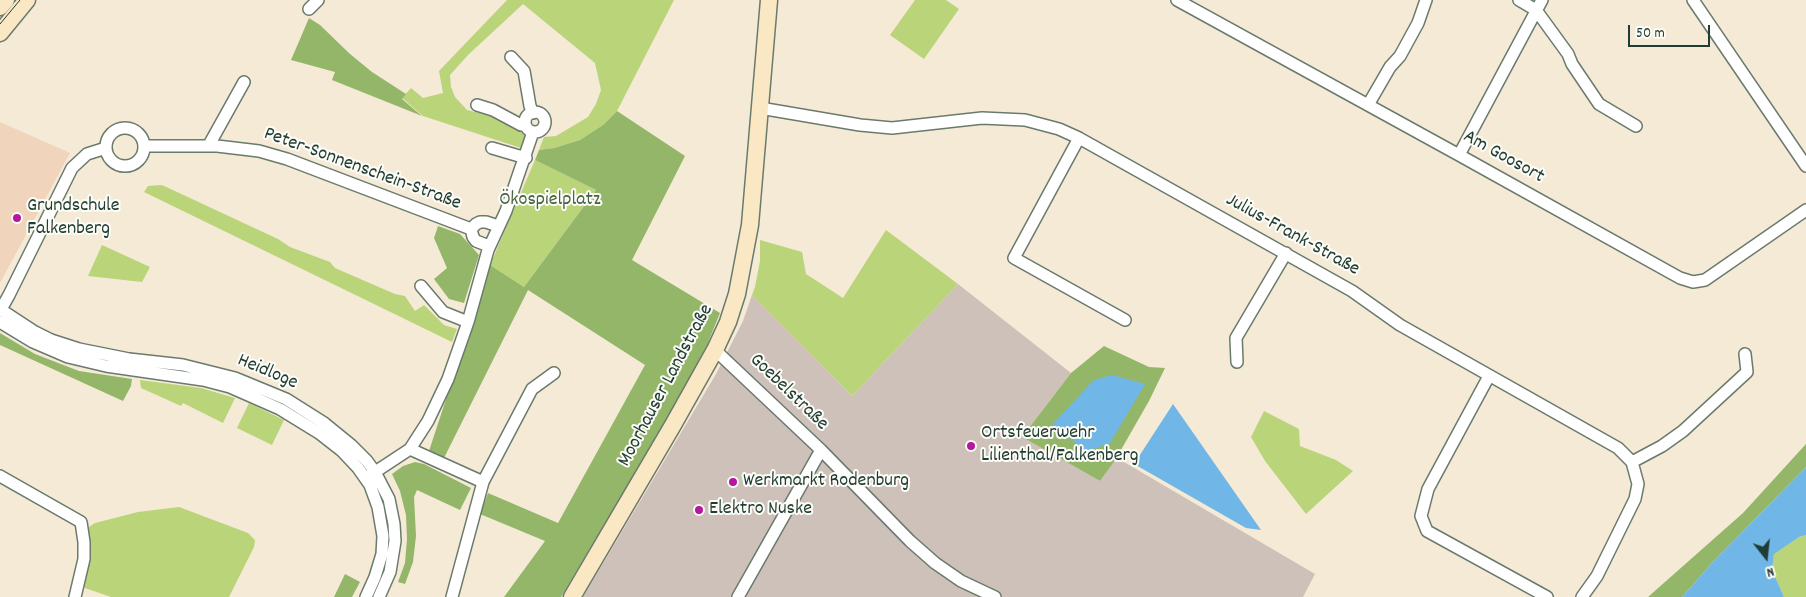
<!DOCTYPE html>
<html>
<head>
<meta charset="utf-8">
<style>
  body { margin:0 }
  #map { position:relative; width:1806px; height:597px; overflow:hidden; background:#f5ead6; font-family:Dekko,sans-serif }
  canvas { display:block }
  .north { position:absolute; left:1741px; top:532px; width:50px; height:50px; -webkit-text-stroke:4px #fdfcf7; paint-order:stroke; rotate:164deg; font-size:14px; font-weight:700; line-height:20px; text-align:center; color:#1f3d34 }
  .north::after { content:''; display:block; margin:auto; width:18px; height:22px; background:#1f3d34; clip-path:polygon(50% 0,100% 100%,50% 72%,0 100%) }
  .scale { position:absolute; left:1628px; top:25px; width:82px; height:22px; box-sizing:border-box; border:2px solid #1f3d34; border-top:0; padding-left:6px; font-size:15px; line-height:18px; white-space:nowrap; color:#1f3d34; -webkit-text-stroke:4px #fdfcf7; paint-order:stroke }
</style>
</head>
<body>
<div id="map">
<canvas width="1806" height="597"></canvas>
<div class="north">N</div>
<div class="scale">50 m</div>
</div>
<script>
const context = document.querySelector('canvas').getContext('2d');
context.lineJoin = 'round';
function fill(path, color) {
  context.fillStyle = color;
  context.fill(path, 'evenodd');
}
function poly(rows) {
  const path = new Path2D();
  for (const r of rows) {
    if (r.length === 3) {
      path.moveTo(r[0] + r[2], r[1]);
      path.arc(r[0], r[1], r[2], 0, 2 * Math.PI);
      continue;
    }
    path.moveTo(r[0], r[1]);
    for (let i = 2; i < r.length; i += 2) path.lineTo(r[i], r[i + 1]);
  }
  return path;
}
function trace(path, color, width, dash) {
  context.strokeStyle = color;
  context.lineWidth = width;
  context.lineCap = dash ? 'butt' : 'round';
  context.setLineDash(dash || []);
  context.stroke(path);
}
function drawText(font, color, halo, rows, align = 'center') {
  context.font = font + ' Dekko,sans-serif';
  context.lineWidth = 4;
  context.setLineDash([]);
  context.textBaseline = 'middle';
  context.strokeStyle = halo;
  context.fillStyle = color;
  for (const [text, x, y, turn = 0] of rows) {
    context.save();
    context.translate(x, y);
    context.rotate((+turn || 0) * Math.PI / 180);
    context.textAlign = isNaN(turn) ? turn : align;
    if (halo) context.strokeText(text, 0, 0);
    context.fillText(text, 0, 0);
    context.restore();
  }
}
fill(poly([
  [0,122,70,153,0,283]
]), '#f0d5bc');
fill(poly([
  [958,284,1071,373,1022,437,1100,481,1114,462,1124,462,1315,574,1303,597,583,597,716,374,743,321,752,295,852,396]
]), '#cec1b9');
fill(poly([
  [507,0,674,0,617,111,603,125,580,140,554,148,539,150,544,137,556,136,588,117,596,104,601,90,595,63,523,4,468,55,450,75,451,87,455,97,467,110,492,116,522,131,527,139,524,149,423,116,402,98,411,88,423,98,443,93,439,71],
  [915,0,946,0,959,9,924,59,890,35],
  [535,160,596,190,524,287,490,265],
  [162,185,278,239,290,247,330,262,335,268,395,294,405,296,415,311,424,305,444,325,457,329,452,342,144,192,148,186],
  [886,230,958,284,852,396,752,295,755,287,760,261,760,240,802,252,806,274,843,298],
  [102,245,150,267,142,282,88,276],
  [140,380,201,388,235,398,223,423,183,403,181,406,141,388],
  [249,403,284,420,272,445,237,428],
  [1264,411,1299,429,1300,446,1336,460,1353,471,1306,514,1265,461,1251,437],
  [179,507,248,533,255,540,254,547,229,597,111,597,82,587,89,556,89,527,95,523,138,512],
  [1806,535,1806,597,1784,597,1772,570,1774,553,1799,537]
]), '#bad479');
fill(poly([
  [309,18,320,25,350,54,372,72,406,94,402,99,422,116,332,80,335,72,291,60],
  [617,111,685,156,632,260,720,313,707,345,676,404,561,597,504,597,545,541,480,514,488,493,558,523,645,365,528,290,444,458,429,451,490,265,524,287,596,190,535,160,539,150,554,148,580,140,603,125],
  [438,226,460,234,479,255,464,303,449,299,434,279,447,268,434,238],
  [0,333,35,354,79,371,132,379,131,386,123,401,0,345],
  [1104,346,1149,367,1165,368,1149,401,1114,462,1100,481,1022,437,1071,373],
  [1806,444,1806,467,1711,564,1682,597,1648,597,1743,513],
  [415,462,424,464,471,488,460,510,417,490,414,497,416,536,413,562,405,584,398,582,405,563,407,539,406,515,400,491,392,474,403,466],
  [345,574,360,582,352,597,334,597]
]), '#93b669');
fill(poly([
  [1112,375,1145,384,1110,443,1087,451,1052,425,1094,380],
  [1173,404,1261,530,1246,528,1134,464],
  [1806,467,1806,535,1799,537,1774,554,1772,570,1784,597,1682,597,1711,564]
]), '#70b6e7');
const street = poly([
  [1177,0,1459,155,1680,278,1693,282,1705,280,1806,210],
  [1519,0,1536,10,1568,54,1572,64,1599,104,1636,126],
  [1693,0,1806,166],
  [309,9,318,0],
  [511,57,524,71,530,106,533,113],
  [477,105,493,110,521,125,525,123],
  [1368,105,1390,67,1400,56,1418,23,1426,0],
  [760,108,860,125,892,128,982,118,1025,120,1059,129,1079,138,1352,291,1400,325,1618,448,1632,462,1638,484,1635,499,1597,576,1582,597],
  [535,122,10],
  [125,147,19],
  [1079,138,1014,258,1125,320],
  [209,145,244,82],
  [144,146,217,146,259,151,287,159,471,229],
  [492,148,526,158],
  [1459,155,1542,0],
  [489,246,476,241,473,237,471,229,476,224,480,222,486,222,498,226],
  [421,286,443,312,468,322],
  [0,309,35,332,51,340,79,349,129,359,183,365,235,378,286,399,324,423,351,445,367,461,375,472,389,499,394,524,395,541,390,572,379,597],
  [0,311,9,295,72,168,87,154,106,148],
  [0,322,33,342,68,357,106,366,203,380,230,387,280,409,319,433,342,451,358,468,370,485,378,507,383,536,382,554,375,577,366,597],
  [715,350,821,450,738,597],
  [1237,362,1236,338,1286,253],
  [1489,376,1428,489,1421,516,1427,531,1547,597],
  [410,449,483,482,532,389,554,373],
  [821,450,910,541,935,563,961,581,995,597],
  [1632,462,1662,446,1683,431,1747,372,1745,354],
  [0,476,81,522,84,542,84,559,75,597],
  [369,476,410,449,428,421,448,379,468,322,488,250,506,211,533,132],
  [452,597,483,482]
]);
const secondary = poly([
  [0,7,6,0],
  [0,33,27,0],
  [572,597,673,425,715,350,728,322,737,294,750,225,769,0]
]);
trace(street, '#6a7a6d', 14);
trace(secondary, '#6a7a6d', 19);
trace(street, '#fff', 11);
trace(secondary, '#fae7c3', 16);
trace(poly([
  [0,24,20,0]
]), '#1f3d34', 1);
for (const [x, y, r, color] of [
  [17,218,5,"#b5179e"],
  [971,446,5,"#b5179e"],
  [733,482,5,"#b5179e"],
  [699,510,5,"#b5179e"]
]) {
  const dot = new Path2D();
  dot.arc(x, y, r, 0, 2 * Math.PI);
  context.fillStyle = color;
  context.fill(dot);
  trace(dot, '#fdfcf7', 2);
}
drawText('20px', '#1f3d34', '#fdfcf7', [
  ["Am Goosort",1503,158,29],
  ["Peter-Sonnenschein-Straße",362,170,20],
  ["Julius-Frank-Straße",1292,236,29],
  ["Heidloge",267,373,23],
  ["Moorhauser Landstraße",667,386,-62],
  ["Goebelstraße",788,393,44]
]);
drawText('20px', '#466345', '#fdfcf7', [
  ["Ökospielplatz",550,201]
]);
drawText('20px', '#1f3d34', '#fdfcf7', [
  ["Grundschule",27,207],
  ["Falkenberg",27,230],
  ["Ortsfeuerwehr",981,434],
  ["Lilienthal/Falkenberg",981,457],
  ["Werkmarkt Rodenburg",743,482],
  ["Elektro Nuske",709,510]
], 'left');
</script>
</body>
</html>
